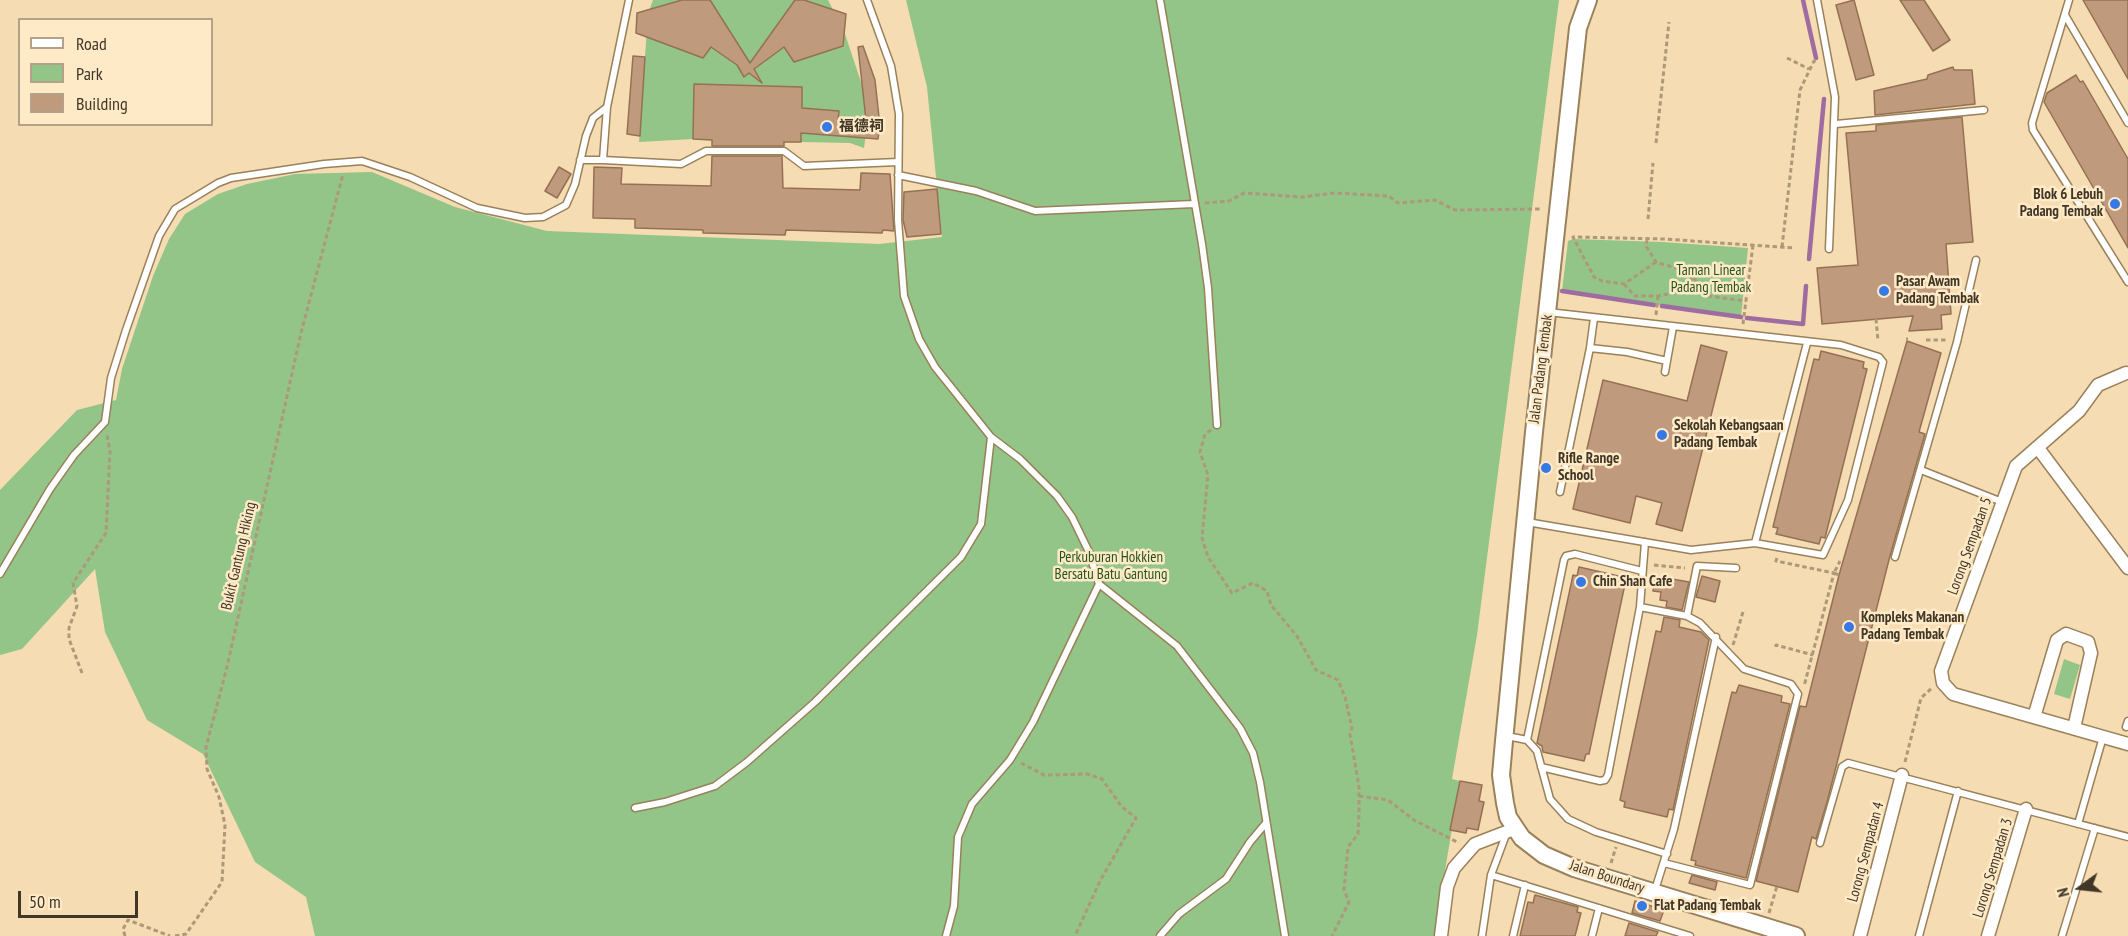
<!DOCTYPE html>
<html>
<head>
<meta charset="utf-8">
<style>
  body { margin:0 }
  #map { position:relative; width:2128px; height:936px; overflow:hidden; background:#f6dcb2; font-family:"PT Sans Narrow",sans-serif }
  canvas { display:block }
  .legend { position:absolute; left:18px; top:18px; width:195px; height:108px; box-sizing:border-box; background:#ffeac8; border:2px solid #b3a287; margin:0; padding:8px 10px; list-style:none; font-size:18px; color:#413726 }
  .legend li { display:flex; align-items:center; gap:12px; height:30px }
  .legend b { width:30px; border:2px solid #b3a287 }
  .north { position:absolute; left:2050px; top:858px; width:60px; height:60px; -webkit-text-stroke:4px #ffeac8; paint-order:stroke; rotate:255deg; font-size:16px; font-weight:700; line-height:24px; text-align:center; color:#413726 }
  .north::after { content:''; display:block; margin:auto; width:21px; height:27px; background:#413726; clip-path:polygon(50% 0,100% 100%,50% 72%,0 100%) }
  .scale { position:absolute; left:18px; top:891px; width:120px; height:27px; box-sizing:border-box; border:3px solid #413726; border-top:0; padding-left:8px; font-size:18px; line-height:21px; white-space:nowrap; color:#413726; -webkit-text-stroke:4px #ffeac8; paint-order:stroke }
</style>
</head>
<body>
<div id="map">
<canvas width="2128" height="936"></canvas>
<ul class="legend">
<li><b style="height:8px;background:#fff"></b>Road</li>
<li><b style="height:16px;background:#93c488"></b>Park</li>
<li><b style="height:16px;background:#c09a7c"></b>Building</li>
</ul>
<div class="north">N</div>
<div class="scale">50 m</div>
</div>
<script>
const context = document.querySelector('canvas').getContext('2d');
context.lineJoin = 'round';
function fill(path, color) {
  context.fillStyle = color;
  context.fill(path, 'evenodd');
}
function poly(rows) {
  const path = new Path2D();
  for (const r of rows) {
    path.moveTo(r[0], r[1]);
    for (let i = 2; i < r.length; i += 2) path.lineTo(r[i], r[i + 1]);
  }
  return path;
}
function trace(path, color, width, dash) {
  context.strokeStyle = color;
  context.lineWidth = width;
  context.lineCap = dash ? 'butt' : 'round';
  context.setLineDash(dash || []);
  context.stroke(path);
}
function drawText(font, color, halo, rows, align = 'center') {
  context.font = font + ' "PT Sans Narrow","Noto Sans SC",sans-serif';
  context.lineWidth = 5;
  context.setLineDash([]);
  context.textBaseline = 'middle';
  context.strokeStyle = halo;
  context.fillStyle = color;
  for (const [text, x, y, turn = 0] of rows) {
    context.save();
    context.translate(x, y);
    context.rotate((+turn || 0) * Math.PI / 180);
    context.textAlign = isNaN(turn) ? turn : align;
    if (halo) context.strokeText(text, 0, 0);
    context.fillText(text, 0, 0);
    context.restore();
  }
}
fill(poly([
  [653,0,828,0,844,31,863,88,867,126,864,148,850,143,801,142,802,87,694,84,693,139,639,142,648,14],
  [906,0,1559,0,1477,635,1452,779,1460,781,1434,936,315,936,306,897,255,862,203,754,147,720,105,632,95,569,22,649,0,655,0,490,77,410,116,400,122,369,153,276,169,239,185,214,218,194,247,184,295,174,372,172,455,207,547,231,879,244,942,237,927,87],
  [1573,239,1662,242,1748,248,1741,317,1562,291,1568,241],
  [2064,659,2080,665,2070,699,2054,694]
]), '#93c488');
trace(poly([
  [1803,0,1816,58],
  [1809,259,1824,99],
  [1562,291,1654,305],
  [1662,306,1741,317],
  [1747,318,1803,324,1806,286]
]), '#9f6ca2', 4.5);
const building = poly([
  [682,0,710,0,750,63,795,0,804,0,846,14,843,46,794,62,784,47,754,69,762,83,749,73,744,77,737,65,711,47,703,58,636,33,637,13,682,0],
  [1854,0,1874,75,1856,80,1836,5,1854,0],
  [1900,0,1924,0,1950,40,1933,51,1900,0],
  [2083,0,2128,0,2128,79,2083,0],
  [863,46,875,80,880,126,878,139,801,133,801,142,784,142,784,146,712,146,712,140,693,139,694,84,802,87,802,108,839,111,838,119,866,120,858,47,863,46],
  [633,56,645,57,640,136,627,134,633,56],
  [1953,67,1954,70,1972,70,1975,104,1875,115,1874,91,1927,79,1928,75,1953,67],
  [2076,75,2080,82,2083,81,2128,159,2128,248,2044,102,2047,93,2076,75],
  [1962,117,1973,242,1946,244,1951,314,1941,315,1942,329,1909,331,1913,316,1822,324,1817,268,1858,265,1846,133,1876,131,1876,125,1962,117],
  [712,156,782,156,783,188,860,190,861,173,890,174,894,231,883,230,882,233,786,230,785,235,703,233,703,230,635,228,635,219,593,218,594,167,622,168,621,184,711,186,712,156],
  [559,167,571,174,557,198,545,191,559,167],
  [937,189,941,234,907,237,903,220,904,192,937,189],
  [1907,341,1941,353,1919,432,1925,434,1890,556,1827,802,1816,839,1812,837,1798,892,1756,881,1800,706,1806,707,1839,575,1907,341],
  [1701,345,1727,352,1682,531,1656,524,1662,503,1636,496,1630,523,1573,509,1603,380,1687,401,1701,345],
  [1821,351,1864,362,1863,368,1867,369,1825,538,1821,537,1819,544,1776,534,1778,528,1773,527,1814,359,1819,360,1821,351],
  [1579,567,1623,577,1622,583,1625,584,1589,754,1586,754,1584,761,1543,752,1542,746,1537,743,1573,575,1577,576,1579,567],
  [1655,576,1689,582,1682,610,1666,607,1667,601,1660,600,1661,592,1653,591,1655,576],
  [1702,576,1720,581,1715,602,1696,597,1702,576],
  [1664,617,1680,620,1679,627,1701,632,1709,640,1673,810,1669,809,1667,817,1624,807,1625,802,1620,800,1656,631,1661,632,1664,617],
  [1739,685,1782,696,1781,702,1790,704,1746,878,1695,865,1696,861,1691,860,1732,692,1736,693,1739,685],
  [1460,781,1482,785,1479,801,1484,802,1478,830,1467,828,1466,833,1450,830,1460,781],
  [1692,875,1717,882,1715,890,1689,883,1692,875],
  [1535,895,1578,907,1577,912,1581,913,1575,936,1520,936,1528,902,1533,903,1535,895],
  [1635,901,1664,910,1660,921,1632,913,1635,901],
  [1629,923,1658,932,1656,936,1625,936,1629,923]
]);
fill(building, '#c09a7c');
trace(building, '#957154', 1.5);
const service = poly([
  [629,0,607,107,603,160,681,164,706,151,784,151,804,166,898,162],
  [867,0,891,66,899,114,898,220,904,296,919,339,935,367,991,437,1020,459,1057,496,1072,517,1089,552,1099,584,1177,646,1240,728,1253,753,1260,782,1285,936],
  [1160,0,1202,244,1208,288,1217,425],
  [1817,0,1835,97,1829,249],
  [2069,0,2032,123,2033,130,2128,282],
  [2065,15,2128,123],
  [1836,124,1984,110],
  [580,160,603,160],
  [898,175,976,191,1035,211,1194,204],
  [1590,348,1594,318],
  [1665,372,1673,327],
  [1921,470,2002,502],
  [1560,492,1590,348,1627,352,1667,361],
  [1527,522,1691,550,1755,543,1823,555,1848,500,1883,362,1879,357,1841,345,1548,312],
  [1755,543,1807,343],
  [1895,557,1957,342,1976,260],
  [1642,571,1575,554,1566,556,1564,560,1527,740,1537,751,1550,799,1568,819,1596,832,1667,854],
  [0,574,50,489,74,455,105,422,111,378,126,330,159,236,175,209,218,183,231,178,324,164,362,161,410,177,477,208,525,218,543,217,566,205,575,184,586,136,593,118,607,107],
  [1640,607,1687,616,1700,623,1744,669,1791,684,1798,694,1750,885,1664,863],
  [1687,616,1697,566,1736,568],
  [2126,727,2128,721],
  [1507,736,1527,740],
  [1541,767,1600,781,1605,780,1608,775,1640,607,1645,542],
  [635,808,665,802,715,786,747,762,815,702,961,557,981,524,991,437],
  [2078,824,2103,737],
  [1820,843,1842,767,1848,763,2128,837],
  [1491,875,1690,936],
  [1655,890,1674,829,1716,637],
  [946,936,954,906,958,837,972,804,1010,760,1033,722,1099,584],
  [1160,936,1179,914,1226,879,1250,842,1266,823],
  [1482,936,1491,875,1507,832],
  [1513,936,1525,885],
  [1592,936,1599,908],
  [1919,936,1958,791],
  [2062,936,2095,828]
]);
const minor = poly([
  [2126,373,2098,385,2079,411,2016,466,1941,671,1943,683,1953,694,2128,744],
  [2038,448,2128,568],
  [2034,717,2057,640,2066,634,2088,642,2091,653,2074,728],
  [1441,936,1447,887,1454,868,1475,844,1514,829],
  [1860,936,1902,775],
  [1988,936,2026,809]
]);
const tertiary = poly([
  [1588,0,1578,28,1534,432,1504,741,1501,775,1505,803,1508,817,1522,838,1544,855,1574,868,1796,936]
]);
trace(service, '#99815a', 9);
trace(minor, '#99815a', 15);
trace(tertiary, '#99815a', 20);
trace(poly([
  [1787,58,1809,69],
  [1656,143,1669,22],
  [1205,203,1229,201,1244,193,1302,197,1335,193,1389,196,1398,203,1435,200,1455,210,1542,209],
  [1648,219,1653,163],
  [1647,239,1646,246,1656,262,1682,270,1693,277,1708,296,1746,301],
  [1782,247,1800,90,1814,61,1817,61],
  [1656,262,1624,284,1602,281,1594,277,1573,237,1664,239,1794,248],
  [1624,284,1635,296,1658,296,1678,292,1693,277],
  [1656,315,1658,296],
  [1876,319,1878,341],
  [1743,324,1753,245],
  [1906,339,1908,339],
  [1926,340,1948,340],
  [1211,430,1205,434,1200,452,1208,475,1202,538,1208,557,1232,593,1253,583,1267,591,1271,605,1297,636,1316,670,1338,680,1345,697,1352,728,1350,734,1359,787,1359,812,1358,834,1348,847,1344,890,1349,902,1332,936],
  [1777,558,1776,561,1834,573,1804,686],
  [1654,565,1685,568],
  [1839,575,1834,573,1840,561],
  [1733,645,1743,612],
  [1776,647,1776,645,1813,655],
  [82,673,69,639,69,628,77,606,73,583,106,533,110,451,107,435],
  [1905,762,1921,698,1932,688],
  [1021,763,1044,775,1087,774,1102,779,1122,807,1136,818,1100,881,1075,936],
  [1359,796,1388,800,1414,820,1459,843],
  [1611,863,1616,847],
  [1769,913,1777,886],
  [125,936,123,929,128,920,170,936],
  [175,936,186,934,222,882,225,825,219,797,207,769,206,747,227,667,301,333,343,174]
]), '#ad9979', 3, [4.5, 3]);
trace(service, '#fff', 6);
trace(minor, '#fff', 12);
trace(tertiary, '#fff', 16);
for (const [x, y, r, color] of [
  [827,127,6,"#3678e6"],
  [2115,204,6,"#3678e6"],
  [1884,291,6,"#3678e6"],
  [1662,435,6,"#3678e6"],
  [1546,468,6,"#3678e6"],
  [1581,582,6,"#3678e6"],
  [1849,627,6,"#3678e6"],
  [1642,906,6,"#3678e6"]
]) {
  const dot = new Path2D();
  dot.arc(x, y, r, 0, 2 * Math.PI);
  context.fillStyle = color;
  context.fill(dot);
  trace(dot, '#ffeac8', 2);
}
drawText('bold 15px', '#413726', '#ffeac8', [
  ["福德祠",839,127],
  ["Blok 6 Lebuh",2103,195,"right"],
  ["Padang Tembak",2103,212,"right"],
  ["Pasar Awam",1896,282],
  ["Padang Tembak",1896,299],
  ["Sekolah Kebangsaan",1674,426],
  ["Padang Tembak",1674,443],
  ["Rifle Range",1558,459],
  ["School",1558,476],
  ["Chin Shan Cafe",1593,582],
  ["Kompleks Makanan",1861,618],
  ["Padang Tembak",1861,635],
  ["Flat Padang Tembak",1654,906]
], 'left');
drawText('15px', '#255419', '#ffeac8', [
  ["Taman Linear",1711,271],
  ["Padang Tembak",1711,288],
  ["Perkuburan Hokkien",1111,558],
  ["Bersatu Batu Gantung",1111,575]
]);
drawText('15px', '#413726', '#ffeac8', [
  ["Jalan Padang Tembak",1541,369,-83],
  ["Lorong Sempadan 5",1970,546,-70],
  ["Bukit Gantung Hiking",239,556,-77],
  ["Lorong Sempadan 4",1866,852,-75],
  ["Lorong Sempadan 3",1993,868,-73],
  ["Jalan Boundary",1607,877,18]
]);
</script>
</body>
</html>
